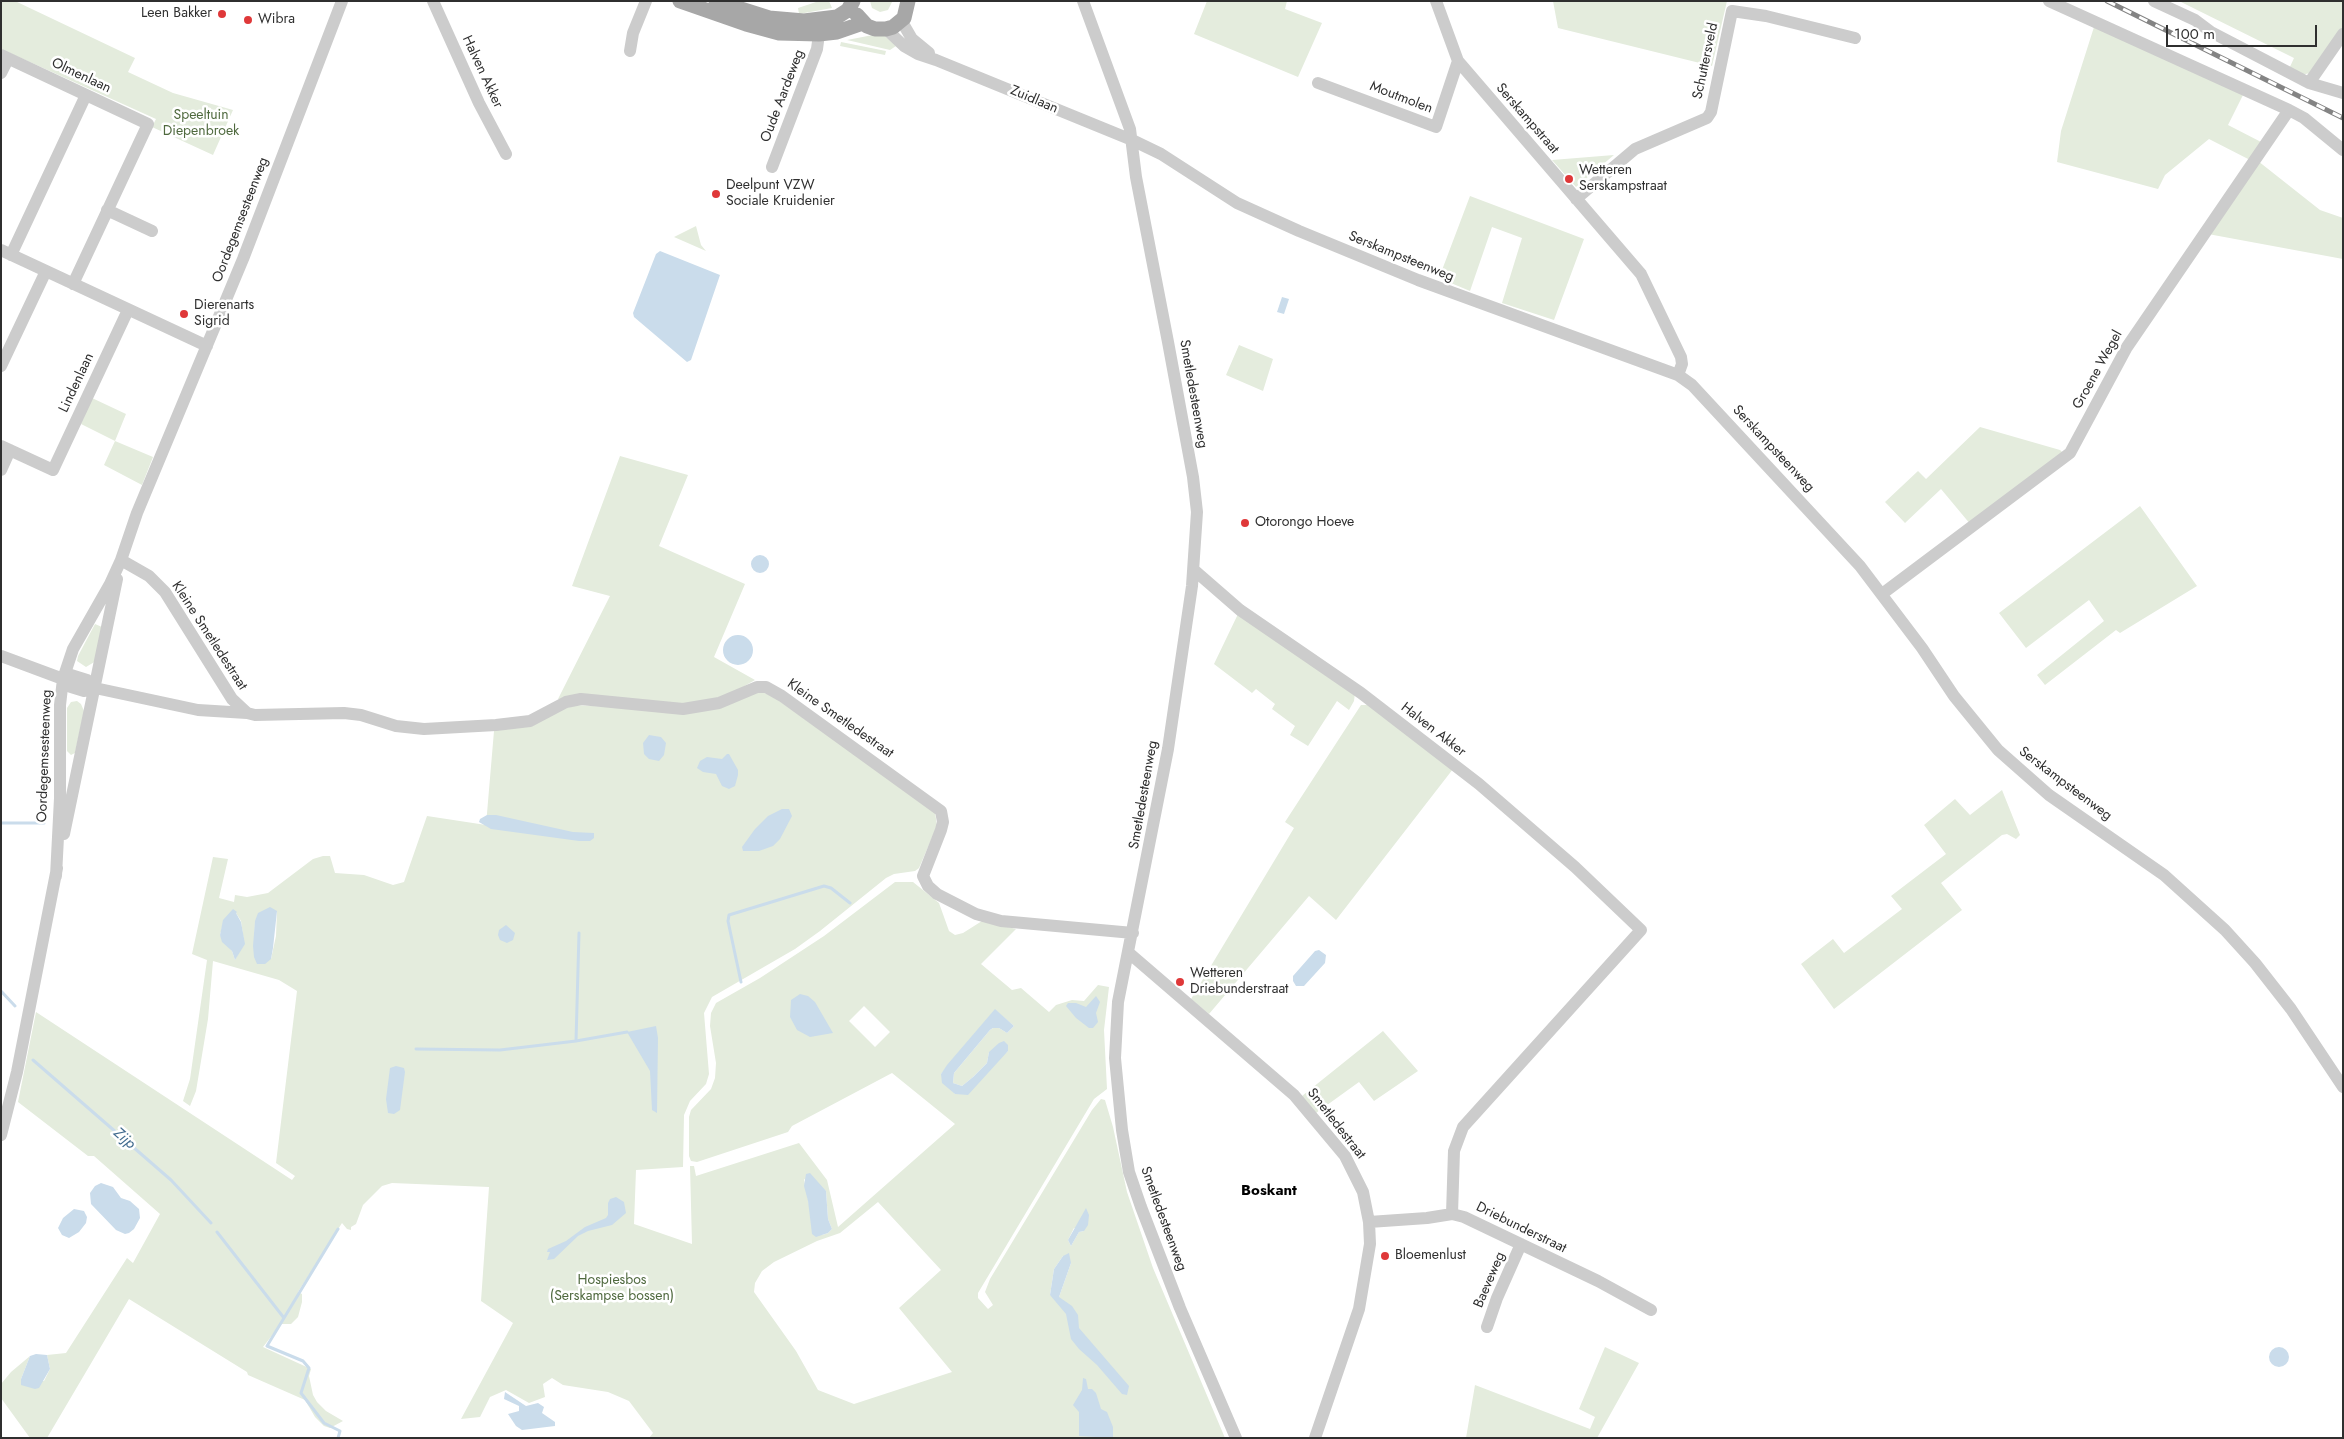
<!DOCTYPE html>
<html>
<head>
<meta charset="utf-8">
<style>
  body { margin:0 }
  #map { position:relative; width:2344px; height:1439px; overflow:hidden; background:#fff; font-family:Jost,sans-serif }
  canvas { display:block }
  .frame { position:absolute; inset:0; border:2px solid #2f2f2f; pointer-events:none }
  .scale { position:absolute; left:2166px; top:25px; width:151px; height:22px; box-sizing:border-box; border:2px solid #2f2f2f; border-top:0; padding-left:6px; font-size:15px; line-height:18px; white-space:nowrap; color:#2f2f2f; -webkit-text-stroke:4px #fff; paint-order:stroke }
</style>
</head>
<body>
<div id="map">
<canvas width="2344" height="1439"></canvas>
<div class="frame"></div>
<div class="scale">100 m</div>
</div>
<script>
const context = document.querySelector('canvas').getContext('2d');
context.lineJoin = 'round';
function fill(path, color) {
  context.fillStyle = color;
  context.fill(path, 'evenodd');
}
function poly(rows) {
  const path = new Path2D();
  for (const r of rows) {
    if (r.length === 3) {
      path.moveTo(r[0] + r[2], r[1]);
      path.arc(r[0], r[1], r[2], 0, 2 * Math.PI);
      continue;
    }
    path.moveTo(r[0], r[1]);
    for (let i = 2; i < r.length; i += 2) path.lineTo(r[i], r[i + 1]);
  }
  return path;
}
function trace(path, color, width, dash) {
  context.strokeStyle = color;
  context.lineWidth = width;
  context.lineCap = dash ? 'butt' : 'round';
  context.setLineDash(dash || []);
  context.stroke(path);
}
function drawText(font, color, halo, rows, align = 'center') {
  context.font = font + ' Jost,sans-serif';
  context.lineWidth = 5;
  context.setLineDash([]);
  context.textBaseline = 'middle';
  context.strokeStyle = halo;
  context.fillStyle = color;
  for (const [text, x, y, turn = 0] of rows) {
    context.save();
    context.translate(x, y);
    context.rotate((+turn || 0) * Math.PI / 180);
    context.textAlign = isNaN(turn) ? turn : align;
    if (halo) context.strokeText(text, 0, 0);
    context.fillText(text, 0, 0);
    context.restore();
  }
}
fill(poly([
  [1,1,15,1,135,58,128,72,173,93,233,110,213,155,152,127,156,119,1,49],
  [819,1,829,1,832,8,799,14,798,8],
  [870,1,892,1,892,2,888,10,880,12,872,8],
  [1207,1,1287,1,1285,9,1322,23,1298,77,1194,34],
  [1553,1,1727,1,1712,66,1558,28],
  [2179,1,2343,1,2343,27,2311,73,2300,75,2289,69,2294,58],
  [2094,27,2244,93,2228,125,2265,144,2252,161,2209,139,2165,175,2158,189,2057,162,2061,131],
  [878,34,884,35,896,46,890,50,847,40],
  [841,42,886,51,885,55,840,46],
  [1614,155,1576,187,1552,160],
  [2258,161,2320,210,2343,218,2343,259,2208,234],
  [1470,196,1584,239,1554,320,1502,303,1522,238,1492,227,1470,291,1439,278],
  [696,226,701,245,706,251,674,237],
  [1239,345,1273,359,1263,391,1226,375],
  [92,398,126,414,115,441,153,457,142,485,104,465,115,441,81,424],
  [1980,427,2060,450,2064,454,1971,525,1941,489,1905,523,1885,502,1918,471,1926,479],
  [620,456,688,475,659,546,745,584,714,657,755,680,729,695,692,705,558,699,610,596,572,586],
  [2140,506,2197,586,2120,633,2116,630,2045,685,2037,675,2104,621,2089,600,2026,648,1999,613],
  [1238,614,1355,693,1354,701,1349,710,1337,701,1308,746,1290,735,1295,726,1272,709,1275,704,1256,689,1252,693,1214,664],
  [95,624,102,627,96,661,86,667,77,661,78,656],
  [761,692,771,695,935,812,937,826,919,868,915,871,894,874,886,878,820,931,795,949,712,997,704,1013,709,1074,706,1084,690,1101,684,1115,683,1167,636,1170,634,1224,692,1244,690,1166,694,1166,696,1176,799,1143,827,1180,838,1227,955,1124,892,1073,792,1126,788,1132,697,1162,691,1161,689,1156,689,1117,691,1110,711,1089,715,1078,716,1063,710,1026,711,1013,716,1003,760,978,824,936,895,882,913,882,939,903,949,931,955,935,963,933,982,921,1016,929,981,964,1012,990,1021,988,1049,1012,1056,1005,1072,1000,1084,1001,1098,985,1109,987,1104,1030,1107,1089,1094,1099,978,1293,978,1298,988,1309,993,1305,985,1292,990,1279,1092,1110,1101,1099,1105,1100,1113,1127,1127,1192,1153,1268,1225,1438,649,1438,653,1433,629,1401,608,1392,563,1385,552,1378,543,1384,545,1397,529,1403,506,1390,490,1397,480,1417,461,1419,513,1323,481,1301,489,1187,392,1183,382,1186,363,1205,356,1224,351,1227,351,1230,347,1229,342,1223,298,1292,302,1294,302,1302,298,1317,291,1324,281,1324,263,1347,311,1369,309,1376,313,1395,317,1402,326,1411,343,1421,330,1428,324,1426,315,1417,305,1400,248,1375,247,1372,129,1299,47,1438,30,1438,1,1398,1,1384,11,1372,30,1356,21,1379,44,1381,50,1369,47,1355,66,1353,127,1258,133,1263,160,1214,94,1156,88,1156,18,1102,36,1012,292,1180,295,1176,276,1163,297,991,279,980,213,961,208,1019,196,1091,190,1106,183,1101,190,1079,207,960,192,954,213,857,228,859,219,898,234,902,235,895,247,897,268,893,313,859,323,856,330,856,335,873,364,875,393,885,404,882,427,816,486,825,494,731,576,705,660,710],
  [277,911,276,936,271,959,254,957,255,921],
  [236,913,241,921,244,942,235,960,232,951,220,935,224,920],
  [864,1006,890,1032,875,1047,849,1021],
  [995,1010,1014,1026,1007,1033,999,1028,993,1028,990,1030,954,1073,953,1083,962,1086,973,1077,987,1063,989,1052,1008,1051,955,1094,941,1074],
  [804,1179,826,1191,828,1219,832,1229,828,1233,822,1235,811,1215],
  [878,1202,941,1270,899,1308,952,1372,854,1404,818,1390,796,1351,754,1292,755,1283,762,1271,774,1262,817,1241,840,1233],
  [1074,1228,1084,1231,1079,1232,1071,1246,1068,1240],
  [1063,1256,1071,1263,1059,1297,1050,1295,1054,1269],
  [77,701,81,704,84,711,75,753,71,755,67,751,67,708,71,702],
  [1361,705,1371,705,1453,769,1336,920,1309,896,1209,1014,1191,999,1294,828,1285,822],
  [2002,790,2020,835,2016,839,2007,834,2002,835,1941,883,1962,910,1834,1009,1801,964,1833,939,1844,953,1902,909,1891,896,1946,854,1924,825,1955,799,1970,815],
  [1383,1031,1418,1071,1374,1101,1359,1082,1316,1113,1302,1096],
  [1605,1347,1639,1363,1597,1438,1466,1438,1475,1385,1590,1429,1595,1417,1579,1409]
]), '#e4ecdd');
fill(poly([
  [660,251,720,275,691,360,687,362,634,317,633,313,656,254],
  [1282,297,1289,299,1284,314,1277,312],
  [760,564,9],
  [738,650,15],
  [649,735,661,737,666,743,664,755,659,761,649,759,644,754,643,743],
  [727,754,729,754,738,770,738,775,735,786,729,789,722,786,716,774,703,772,697,768,700,761,707,757,722,759],
  [782,809,789,809,792,816,780,839,773,846,759,851,743,851,742,847,755,829,768,816],
  [487,815,496,815,573,832,594,833,594,838,590,841,579,841,491,829,479,822,480,819],
  [270,907,277,911,273,948,271,959,265,964,257,964,254,957,253,946,255,921,258,913],
  [233,909,237,912,236,913,241,922,245,944,235,960,232,951,222,942,220,935,223,920],
  [506,925,515,933,513,940,507,943,500,940,498,935,499,930],
  [1319,950,1326,955,1325,963,1304,986,1296,986,1293,981,1293,976,1315,951],
  [800,994,808,996,815,1002,833,1033,810,1037,797,1030,790,1017,791,1000],
  [1096,996,1100,1002,1096,1013,1098,1022,1093,1028,1089,1028,1076,1018,1066,1006,1068,1003,1076,1003,1086,1007],
  [995,1009,1014,1026,1007,1033,999,1028,993,1028,990,1030,954,1073,953,1083,962,1086,973,1077,987,1063,989,1052,999,1043,1004,1041,1008,1045,1008,1051,968,1095,955,1094,942,1083,941,1074,947,1065],
  [656,1026,658,1038,657,1113,652,1110,650,1071,627,1032],
  [396,1066,404,1068,405,1072,400,1110,394,1114,388,1113,386,1099,390,1068],
  [810,1173,826,1191,828,1219,832,1229,828,1233,816,1237,812,1234,808,1201,804,1186,806,1174],
  [101,1183,113,1187,121,1198,130,1201,139,1209,140,1218,134,1229,129,1233,125,1234,116,1230,91,1204,90,1193,95,1186],
  [616,1197,624,1202,626,1213,612,1225,588,1231,578,1236,554,1259,547,1260,550,1252,547,1252,548,1249,566,1241,585,1227,606,1218,608,1215,608,1203,610,1199],
  [1086,1208,1089,1215,1088,1225,1084,1231,1079,1232,1071,1246,1068,1240],
  [74,1209,84,1211,87,1217,86,1223,79,1232,69,1238,62,1235,58,1228,63,1218],
  [1069,1253,1071,1263,1059,1297,1072,1306,1078,1315,1079,1328,1129,1386,1127,1395,1122,1394,1097,1365,1079,1349,1071,1339,1066,1314,1050,1295,1054,1269,1063,1256],
  [2279,1357,10],
  [36,1354,47,1355,50,1369,39,1388,35,1389,21,1385,21,1379,30,1356],
  [1083,1378,1086,1379,1088,1389,1092,1389,1096,1393,1101,1409,1107,1412,1113,1427,1113,1438,1079,1436,1079,1412,1073,1405,1082,1390],
  [505,1392,526,1406,538,1403,544,1407,542,1413,555,1422,555,1426,522,1430,516,1426,508,1414,519,1411,519,1406,504,1399]
]), '#cadceb');
trace(poly([
  [1,823,44,823],
  [741,982,728,921,729,915,824,886,831,888,850,903],
  [1,991,15,1006],
  [576,1041,579,933],
  [416,1049,500,1050,576,1041,627,1032],
  [33,1060,171,1180,211,1223],
  [217,1232,284,1318],
  [338,1438,340,1431,324,1423,301,1393,309,1368,303,1361,267,1346,338,1229]
]), '#cadceb', 3);
trace(poly([
  [433,1,479,103,506,154],
  [1083,1,1130,129,1136,177,1168,342,1193,477,1197,512,1192,586,1168,749,1118,1002,1115,1058,1122,1130,1129,1172,1141,1207,1180,1308,1236,1438],
  [1436,1,1458,61,1641,274,1681,357,1682,364,1678,375],
  [2049,1,2289,110,2304,118,2343,150],
  [2154,1,2195,20,2211,32,2309,83,2343,93],
  [901,20,912,39,929,53],
  [886,29,904,46,918,54,936,60,1132,140,1161,154,1237,203,1299,231,1418,280,1678,375,1692,385,1860,566,1922,648,1954,696,1998,750,2049,795,2164,875,2225,930,2255,963,2291,1009,2343,1087],
  [630,51,633,33,646,1],
  [1,55,148,124,73,284],
  [1,73,8,59],
  [1318,83,1436,127,1458,61],
  [2309,83,2343,34],
  [772,167,817,49,819,34],
  [1576,199,1635,149,1707,118,1711,112,1732,11,1766,16,1855,38],
  [107,210,152,231],
  [1,250,207,346],
  [11,255,86,95],
  [1,366,46,271],
  [1,446,53,470,128,310],
  [1,470,10,450],
  [121,560,149,576,165,592,232,699,247,713,255,715,344,713,361,715,396,726,424,729,496,725,530,721,566,702,581,699,683,709,719,703,757,687,766,687,782,696,941,811,943,822,941,830,923,876,928,886,937,894,976,914,1001,921,1133,933],
  [1194,570,1240,610,1361,693,1479,784,1575,867,1641,930,1463,1127,1454,1151,1452,1214],
  [1882,594,2070,453,2127,347,2289,110],
  [1,656,63,679,71,687,84,691,95,688,198,710,247,713],
  [63,679,71,675,87,680,95,688],
  [64,834,117,579],
  [56,876,60,798,60,705,63,679,73,649,110,584,121,560,137,513,243,259,342,1],
  [1129,953,1294,1095,1345,1156,1363,1192,1369,1222,1370,1244,1359,1309,1315,1438],
  [1,1135,17,1072,57,868],
  [1369,1222,1427,1218,1452,1214,1464,1217,1598,1281,1651,1310],
  [1487,1327,1497,1298,1521,1244]
]), '#ccc', 12);
trace(poly([
  [680,1,746,24,779,33,819,34,837,32,863,23],
  [716,1,769,18,804,21,837,17,848,10,853,1],
  [857,15,867,26,875,29,886,29,893,27,904,18,908,1]
]), '#a7a7a7', 15);
const rail = poly([
  [2107,1,2343,118]
]);
trace(rail, '#848484', 5);
trace(rail, '#fff', 3, [9]);
for (const [x, y, r, color] of [
  [222,14,5,"#df3839"],
  [248,20,5,"#df3839"],
  [1569,179,5,"#df3839"],
  [716,194,5,"#df3839"],
  [184,314,5,"#df3839"],
  [1245,523,5,"#df3839"],
  [1180,982,5,"#df3839"],
  [1385,1256,5,"#df3839"]
]) {
  const dot = new Path2D();
  dot.arc(x, y, r, 0, 2 * Math.PI);
  context.fillStyle = color;
  context.fill(dot);
  trace(dot, '#fff', 2);
}
drawText('14px', '#2f2f2f', '#fff', [
  ["Leen Bakker",212,14,"right"],
  ["Wibra",258,20],
  ["Wetteren",1579,171],
  ["Serskampstraat",1579,187],
  ["Deelpunt VZW",726,186],
  ["Sociale Kruidenier",726,202],
  ["Dierenarts",194,306],
  ["Sigrid",194,322],
  ["Otorongo Hoeve",1255,523],
  ["Wetteren",1190,974],
  ["Driebunderstraat",1190,990],
  ["Bloemenlust",1395,1256]
], 'left');
drawText('14px', '#2f2f2f', '#fff', [
  ["Schuttersveld",1706,61,-78],
  ["Halven Akker",482,72,65],
  ["Olmenlaan",81,76,25],
  ["Oude Aardeweg",783,96,-69],
  ["Moutmolen",1401,98,21],
  ["Zuidlaan",1034,100,23],
  ["Serskampstraat",1527,119,49],
  ["Oordegemsesteenweg",241,220,-69],
  ["Serskampsteenweg",1401,257,22],
  ["Groene Wegel",2098,370,-61],
  ["Lindenlaan",77,383,-65],
  ["Smetledesteenweg",1193,394,80],
  ["Serskampsteenweg",1773,449,47],
  ["Kleine Smetledestraat",209,636,57],
  ["Kleine Smetledestraat",840,719,35],
  ["Halven Akker",1433,730,38],
  ["Oordegemsesteenweg",45,756,-88],
  ["Serskampsteenweg",2065,784,37],
  ["Smetledesteenweg",1144,795,-80],
  ["Smetledestraat",1336,1124,52],
  ["Smetledesteenweg",1163,1219,70],
  ["Driebunderstraat",1521,1228,26],
  ["Baeveweg",1490,1280,-67]
]);
drawText('14px', '#4f693e', '#fff', [
  ["Speeltuin",201,116],
  ["Diepenbroek",201,132],
  ["Hospiesbos",612,1281],
  ["(Serskampse bossen)",612,1297]
]);
drawText('italic 15px', '#406a8e', '#fff', [
  ["Zijp",124,1139,41]
]);
drawText('bold 15px', '#000', '#fff', [
  ["Boskant",1269,1191]
]);
</script>
</body>
</html>
